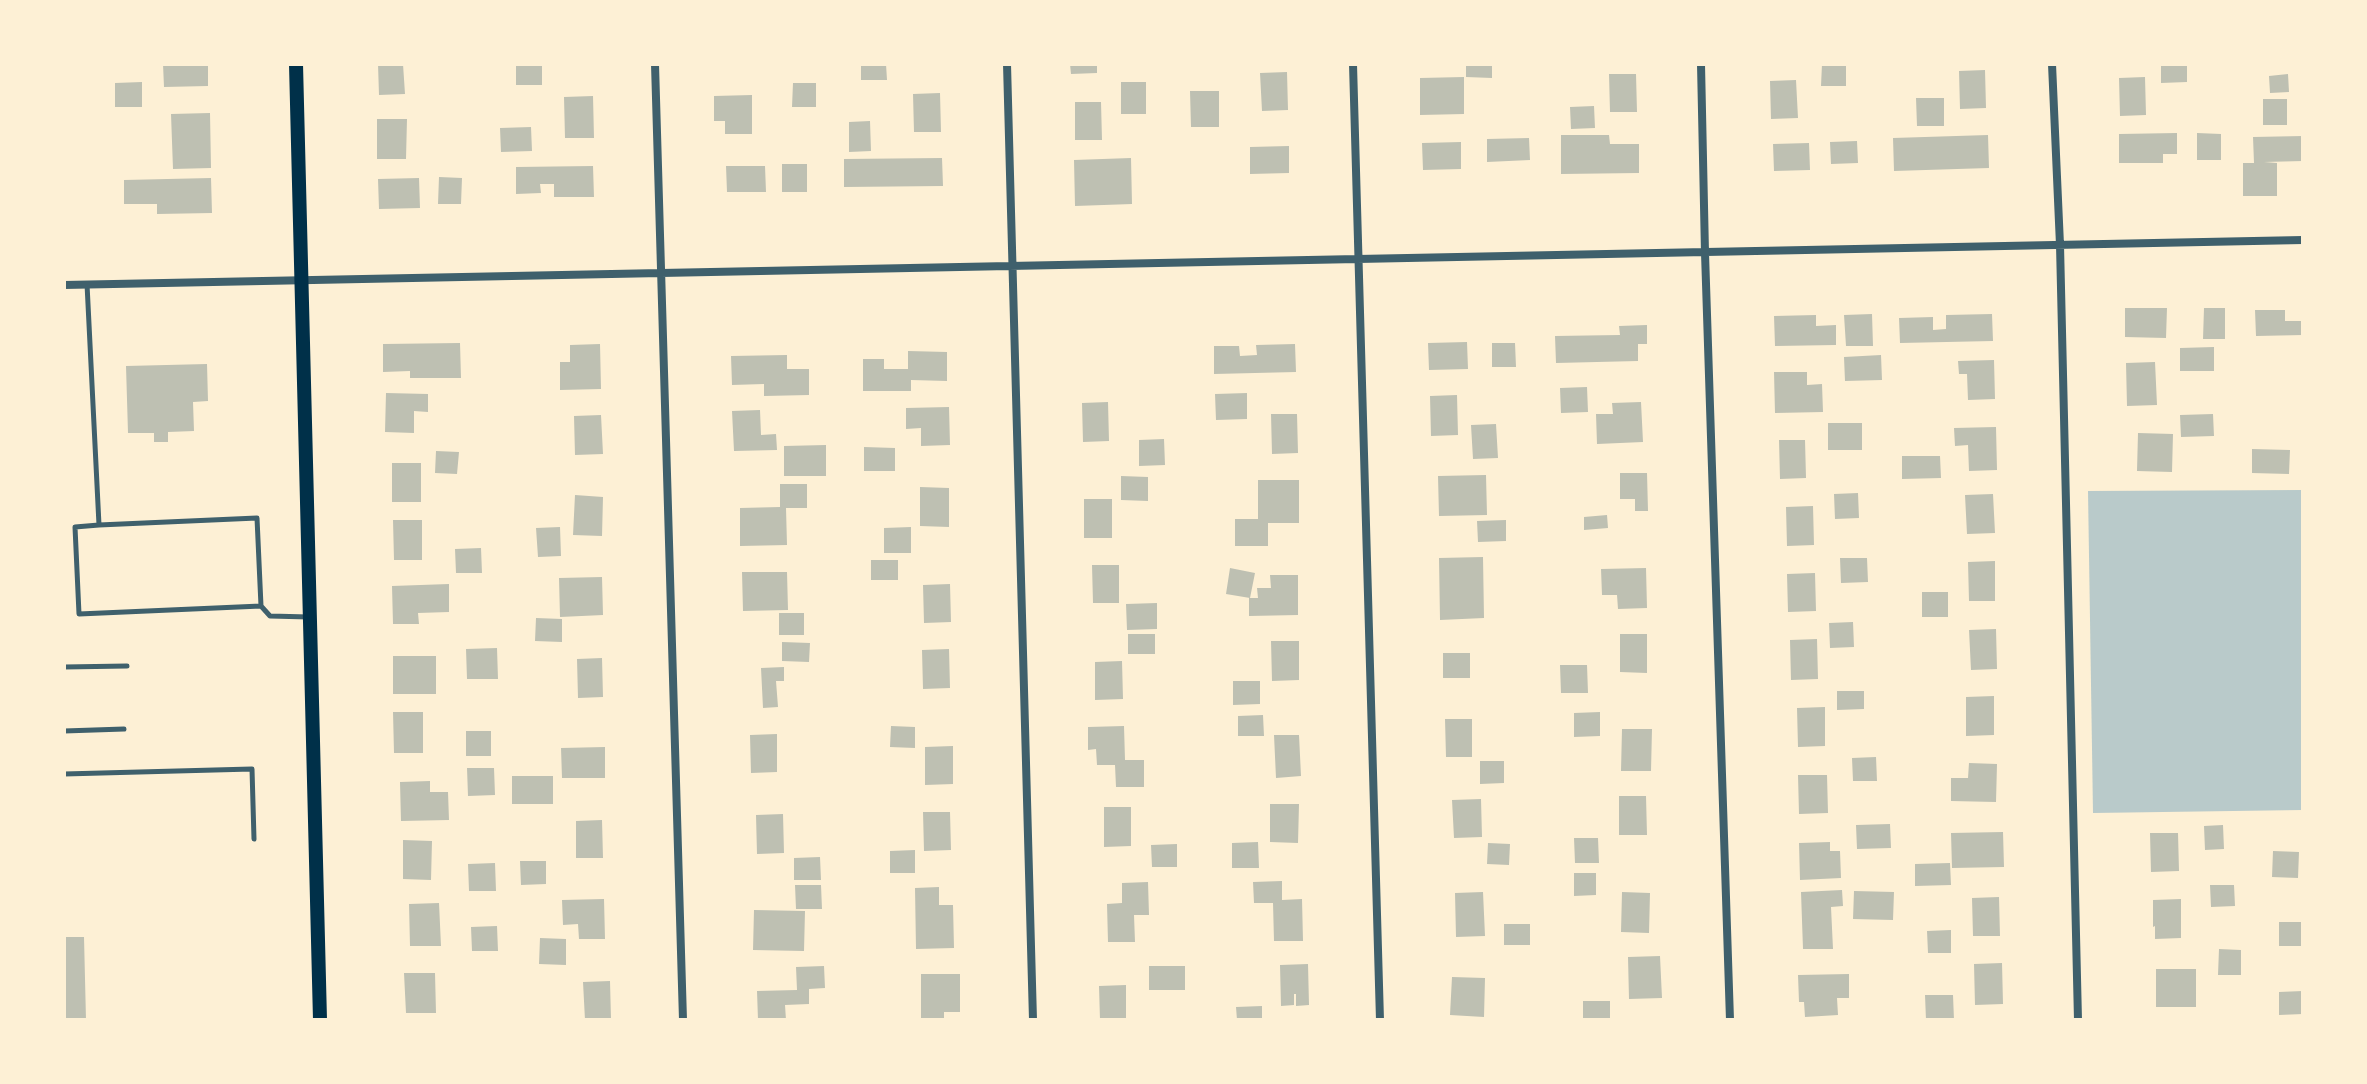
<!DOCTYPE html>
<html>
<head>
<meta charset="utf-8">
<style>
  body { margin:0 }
  #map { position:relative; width:2367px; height:1084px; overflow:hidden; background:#fdf0d5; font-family:"Source Sans 3",sans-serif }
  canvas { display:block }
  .frame { position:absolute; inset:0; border:66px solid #fdf0d5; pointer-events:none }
</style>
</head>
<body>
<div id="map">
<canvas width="2367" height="1084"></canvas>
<div class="frame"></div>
</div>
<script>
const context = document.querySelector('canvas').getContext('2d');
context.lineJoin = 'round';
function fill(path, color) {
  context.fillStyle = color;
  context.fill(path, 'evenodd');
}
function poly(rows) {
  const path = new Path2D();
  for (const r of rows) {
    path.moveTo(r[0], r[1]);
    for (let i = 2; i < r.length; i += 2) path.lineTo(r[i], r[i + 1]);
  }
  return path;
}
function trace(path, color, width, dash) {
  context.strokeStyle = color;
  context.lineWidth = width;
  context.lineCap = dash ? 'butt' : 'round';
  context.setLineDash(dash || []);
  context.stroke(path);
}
fill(poly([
  [2303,490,2303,810,2093,813,2088,491]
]), '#b9caca');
fill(poly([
  [163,64,208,64,208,86,164,87],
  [378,64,403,64,405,94,379,95],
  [516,64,542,64,542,85,516,85],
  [861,64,886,64,887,80,861,80],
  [1070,64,1097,64,1097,73,1071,74],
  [1466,64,1492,64,1492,78,1466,77],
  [1822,64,1846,64,1846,86,1821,86],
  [2161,64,2187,64,2187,82,2161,83],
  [1985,70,1986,108,1960,109,1959,71],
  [1287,72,1288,110,1262,111,1260,73],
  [1609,74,1636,74,1637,112,1610,112],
  [2288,74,2289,92,2270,93,2269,76],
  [1464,77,1464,114,1420,115,1420,78],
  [2145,77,2146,115,2120,116,2119,78],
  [1796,80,1798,118,1771,119,1770,81],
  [142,82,142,107,115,107,115,83],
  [1121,82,1146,82,1146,114,1121,114],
  [793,83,816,83,816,107,792,107],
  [1190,91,1219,91,1219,127,1191,127],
  [940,93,941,132,914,132,913,94],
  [752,95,752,134,725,134,725,121,714,121,714,96],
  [593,96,594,138,565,138,564,97],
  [1916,98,1944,98,1944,126,1917,126],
  [2263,99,2287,99,2287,125,2263,125],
  [1075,102,1101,102,1102,140,1075,140],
  [1594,106,1595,128,1571,129,1570,107],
  [210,113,211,168,173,169,171,114],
  [377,119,407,119,406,159,377,159],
  [870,121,871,151,849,152,849,122],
  [531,127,532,151,501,152,500,128],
  [2177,133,2177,154,2163,154,2163,163,2119,163,2119,134],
  [2197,133,2221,134,2221,160,2197,160],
  [1561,135,1609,135,1610,144,1639,144,1639,173,1561,174],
  [1988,135,1989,168,1894,171,1893,138],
  [2303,136,2303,161,2264,162,2277,163,2277,196,2243,196,2243,163,2254,163,2253,137],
  [1529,138,1530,160,1487,162,1487,139],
  [1857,141,1858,163,1831,164,1830,142],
  [1461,142,1461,169,1423,170,1422,143],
  [1809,143,1810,170,1774,171,1773,144],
  [1289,146,1289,173,1250,174,1250,147],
  [942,158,943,186,844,187,844,159],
  [1131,158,1132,204,1075,206,1074,160],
  [782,164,807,164,807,192,782,192],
  [593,166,594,197,554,197,554,184,540,184,541,193,516,194,516,167],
  [726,166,765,166,766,192,727,192],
  [439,177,462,178,461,204,438,204],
  [211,178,212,213,157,214,157,204,124,204,124,180],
  [419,178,420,208,379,209,378,179],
  [2125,308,2167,308,2166,338,2125,337],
  [2204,308,2225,308,2225,339,2203,339],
  [2255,310,2285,310,2285,321,2303,321,2303,335,2256,336],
  [1872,314,1873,346,1846,346,1844,315],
  [1992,314,1993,341,1900,343,1899,318,1933,317,1933,330,1946,329,1946,315],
  [1816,315,1816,326,1836,325,1836,345,1775,346,1774,316],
  [1647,325,1647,344,1638,344,1638,361,1556,363,1555,336,1620,335,1619,326],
  [1467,342,1468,369,1429,370,1428,343],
  [460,343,461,378,410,378,410,371,383,372,383,344],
  [1492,343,1515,343,1516,367,1492,367],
  [600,344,601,389,560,390,560,362,570,362,570,345],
  [1295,344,1296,372,1214,374,1214,346,1239,346,1240,356,1257,355,1256,345],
  [2214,347,2214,371,2180,371,2180,348],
  [908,351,947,352,947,381,911,380,911,391,863,391,863,359,884,359,884,369,908,369],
  [787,355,787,369,809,369,809,395,764,396,764,384,732,385,731,356],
  [1881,355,1882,380,1845,381,1844,357],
  [1994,360,1995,399,1968,400,1967,374,1959,374,1958,361],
  [2155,362,2157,405,2127,406,2126,363],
  [207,364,208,401,193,402,194,431,168,432,168,442,154,442,154,433,128,433,126,366],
  [1774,372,1807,372,1807,385,1822,384,1823,412,1775,413],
  [1587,387,1588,412,1561,413,1560,388],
  [386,393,428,394,428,412,414,411,414,433,385,432],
  [1247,393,1247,419,1216,420,1215,394],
  [1457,395,1458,435,1431,436,1430,396],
  [1108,402,1109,441,1083,442,1082,403],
  [1641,402,1643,442,1597,444,1596,414,1613,414,1612,403],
  [949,407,950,445,921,446,921,428,906,429,906,408],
  [760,410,761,435,776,434,777,450,734,451,732,411],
  [1271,414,1297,414,1298,453,1272,454],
  [2213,414,2214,436,2181,437,2180,415],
  [601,415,603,454,575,455,574,416],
  [1828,423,1862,423,1862,450,1828,450],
  [1496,424,1498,458,1473,459,1471,425],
  [1996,427,1997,470,1969,471,1968,445,1955,446,1954,428],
  [2138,433,2173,434,2172,472,2137,471],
  [1164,439,1165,465,1139,466,1139,440],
  [1779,440,1805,440,1806,478,1780,479],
  [826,445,826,476,784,476,784,446],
  [864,447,895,448,895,471,864,471],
  [2252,449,2290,450,2289,474,2252,473],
  [436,451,459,452,457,474,435,473],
  [1902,456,1940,456,1941,478,1902,479],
  [392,463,421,463,421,502,392,502],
  [1620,473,1647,473,1648,511,1635,511,1635,499,1620,499],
  [1486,475,1487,515,1439,516,1438,476],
  [1121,476,1148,477,1148,501,1121,500],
  [1258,480,1299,480,1299,523,1268,523,1268,546,1235,546,1235,519,1258,519],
  [780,484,807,484,807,508,786,508,787,545,740,546,740,508,780,507],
  [920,487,949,488,949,527,920,526],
  [1858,493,1859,518,1835,519,1834,494],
  [1993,494,1995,533,1967,534,1965,495],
  [575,495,603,497,602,536,573,535],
  [1084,499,1112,499,1112,538,1084,538],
  [1813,506,1814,545,1787,546,1786,507],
  [1607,515,1608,528,1584,530,1584,517],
  [393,520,422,520,422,560,394,560],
  [1506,520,1506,541,1478,542,1477,521],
  [560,527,561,556,538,557,536,528],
  [911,527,911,553,884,553,884,528],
  [481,548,482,573,456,573,455,549],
  [1483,557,1484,618,1440,620,1439,558],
  [1840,558,1867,558,1868,582,1841,583],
  [871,560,898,560,898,580,871,580],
  [1995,561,1995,601,1969,601,1968,562],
  [1092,565,1119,565,1119,603,1093,603],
  [1230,568,1255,573,1250,598,1226,594],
  [1646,568,1647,608,1618,609,1617,595,1602,595,1601,569],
  [742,572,787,572,788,610,743,611],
  [1815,573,1816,611,1788,612,1787,574],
  [1270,575,1298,575,1298,615,1249,616,1249,598,1258,598,1257,588,1271,588],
  [602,577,603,615,560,617,559,578],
  [449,584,449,612,418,613,419,624,393,624,392,586],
  [950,584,951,622,924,623,923,585],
  [1922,592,1948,592,1948,617,1922,617],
  [1157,603,1157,629,1127,630,1126,604],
  [779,613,804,613,804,635,779,635],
  [536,618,562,619,562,642,535,641],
  [1853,622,1854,647,1830,648,1829,623],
  [1996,629,1997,669,1971,670,1969,630],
  [1128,634,1155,634,1155,654,1128,654],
  [1620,634,1647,634,1647,673,1620,672],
  [1817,639,1818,679,1791,680,1790,640],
  [1271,641,1299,641,1299,680,1272,681],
  [782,642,810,643,809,662,782,661],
  [497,648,498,679,467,679,466,649],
  [949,649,950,688,923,689,922,650],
  [1443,653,1470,653,1470,678,1443,678],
  [393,656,436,656,436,694,393,694],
  [602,658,603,697,578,698,577,659],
  [1122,661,1123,699,1095,700,1095,662],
  [1560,665,1587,665,1588,693,1561,693],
  [784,667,784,681,776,681,778,707,763,708,761,668],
  [1233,681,1260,681,1260,704,1233,705],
  [1837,691,1864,691,1864,709,1837,710],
  [1994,696,1994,735,1966,736,1966,697],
  [1825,707,1825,746,1798,747,1797,708],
  [393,712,423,712,423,753,394,753],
  [1600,712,1600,736,1574,737,1574,713],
  [1263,715,1264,736,1238,736,1238,716],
  [1445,719,1472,719,1472,757,1446,757],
  [891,726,915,727,915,748,890,747],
  [1124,726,1125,760,1144,760,1144,787,1116,787,1115,765,1097,765,1096,749,1088,750,1088,727],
  [1622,729,1652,729,1651,771,1621,771],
  [466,731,491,731,491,756,466,756],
  [777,734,777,772,751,773,750,735],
  [1274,735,1299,735,1301,776,1276,778],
  [953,746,953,784,925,785,925,747],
  [605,747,605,778,562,778,561,748],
  [1876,757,1877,781,1853,781,1852,758],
  [1480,761,1504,761,1504,783,1480,784],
  [1969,763,1997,764,1996,802,1951,801,1951,778,1968,778],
  [467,768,494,768,495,795,468,796],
  [1798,775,1827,775,1828,813,1799,814],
  [512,776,553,776,553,804,512,804],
  [430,781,430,792,448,792,449,820,401,821,400,782],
  [1619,796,1646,796,1647,835,1619,835],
  [1481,799,1482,837,1454,838,1452,800],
  [1270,804,1299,804,1298,843,1270,842],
  [1104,807,1131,807,1131,846,1104,847],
  [923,812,950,812,951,850,924,851],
  [783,814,784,853,757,854,756,815],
  [602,820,603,858,576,858,576,821],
  [1890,824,1891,848,1857,849,1856,825],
  [2223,825,2224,849,2205,850,2204,826],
  [2003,832,2004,867,1952,868,1951,833],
  [2150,833,2178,833,2179,871,2151,872],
  [1574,838,1598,838,1599,863,1575,863],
  [403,840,432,841,431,880,403,879],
  [1258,842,1259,868,1232,868,1232,843],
  [1830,842,1830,851,1840,851,1841,878,1800,880,1799,843],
  [1488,843,1510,844,1509,865,1487,864],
  [1177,844,1177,867,1152,867,1151,845],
  [915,850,915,873,890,873,890,851],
  [2273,851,2299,852,2298,878,2272,877],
  [820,857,821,880,794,880,794,858],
  [520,861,546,861,546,884,521,885],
  [495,863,496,891,469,891,468,864],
  [1950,863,1951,885,1915,886,1915,864],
  [1574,873,1596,873,1596,895,1574,896],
  [1282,881,1282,900,1302,899,1303,941,1274,941,1273,903,1254,903,1253,882],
  [1148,882,1149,915,1134,915,1135,942,1108,942,1107,904,1122,903,1122,883],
  [795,885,821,885,822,909,796,909],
  [2210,885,2234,885,2235,906,2211,907],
  [939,887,939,905,953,905,954,948,916,949,915,888],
  [1842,890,1843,906,1831,907,1833,949,1803,949,1801,892],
  [1854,891,1894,892,1893,920,1853,919],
  [1483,892,1485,936,1456,937,1455,893],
  [1622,892,1650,893,1649,933,1621,932],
  [1999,897,2000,936,1973,936,1972,898],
  [604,899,605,939,579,939,578,924,563,925,562,900],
  [2181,899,2181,938,2155,939,2155,926,2153,927,2153,900],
  [439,903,441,946,410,946,409,904],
  [754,910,805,911,804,951,753,950],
  [2279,922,2303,922,2303,946,2279,946],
  [1504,924,1530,924,1530,945,1504,945],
  [497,926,498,951,472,951,471,927],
  [1951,930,1951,953,1928,953,1927,931],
  [64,937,84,937,86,1020,64,1020],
  [540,938,566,939,566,965,539,964],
  [2219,949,2241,950,2241,975,2218,975],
  [1660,956,1662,998,1629,999,1628,957],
  [2002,963,2003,1004,1975,1005,1974,964],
  [1308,964,1309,1005,1296,1006,1296,994,1294,994,1294,1005,1281,1006,1280,965],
  [824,966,825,988,809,989,809,1004,785,1005,786,1020,758,1020,757,991,797,990,796,967],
  [1149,966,1185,966,1185,990,1149,990],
  [2156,969,2196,969,2196,1007,2156,1007],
  [404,973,435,973,436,1013,406,1013],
  [921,974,960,974,960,1012,944,1012,944,1020,921,1020],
  [1849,974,1849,998,1837,998,1838,1015,1805,1017,1804,1002,1799,1002,1798,975],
  [1452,977,1485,978,1484,1017,1450,1015],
  [610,981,611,1019,585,1020,583,982],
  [1126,985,1126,1020,1100,1020,1099,986],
  [2303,991,2303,1014,2279,1015,2279,992],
  [1925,995,1953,995,1954,1020,1926,1020],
  [1583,1001,1610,1001,1610,1020,1583,1020],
  [1262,1006,1262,1020,1237,1020,1236,1007]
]), '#bec0b2');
trace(poly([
  [87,284,99,525,257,518,261,606,79,614,75,527,99,525],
  [261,606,270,616,309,617],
  [64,667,127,666],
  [64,731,124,729],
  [64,774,252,769,254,839]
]), '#3f606c', 5);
trace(poly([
  [655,64,683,1020],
  [1007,64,1033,1020],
  [1353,64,1380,1020],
  [1701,64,1705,253,1730,1020],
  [2052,64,2060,245,2078,1020],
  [64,285,2303,240]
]), '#3f606c', 8);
trace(poly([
  [296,64,320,1020]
]), '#003049', 14);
</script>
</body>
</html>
